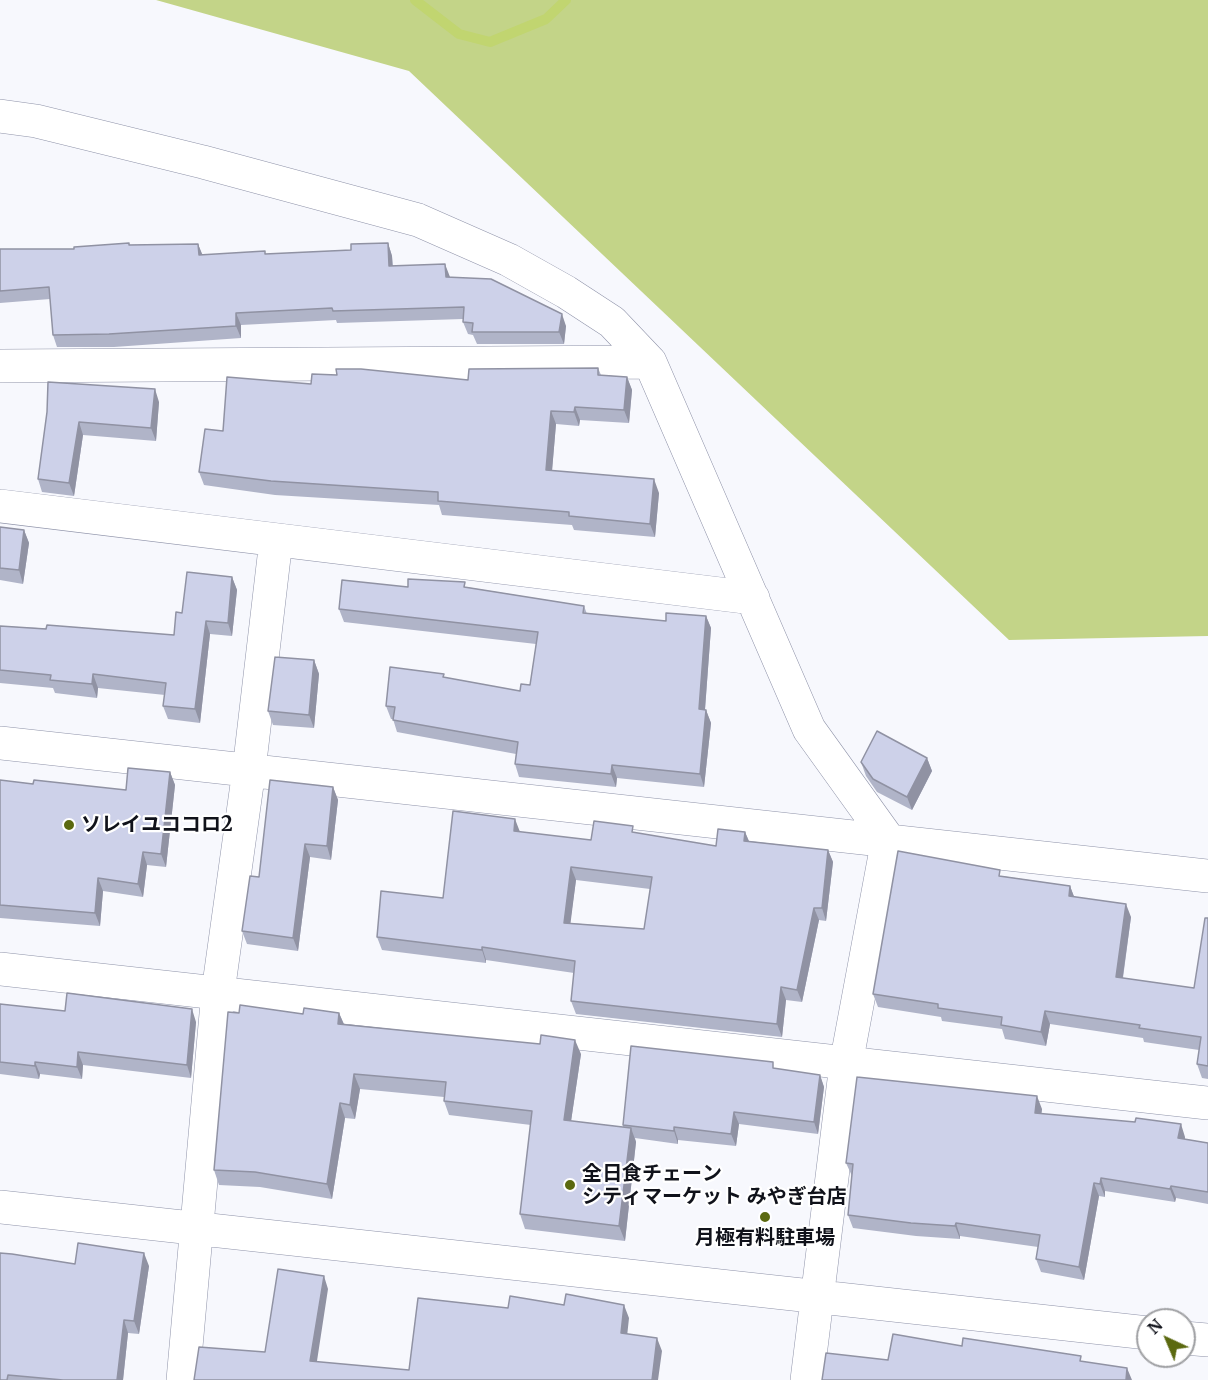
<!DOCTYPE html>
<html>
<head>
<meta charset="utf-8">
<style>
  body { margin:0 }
  #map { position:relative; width:1208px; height:1380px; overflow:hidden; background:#f7f8fd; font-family:Merriweather,serif }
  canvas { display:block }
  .north { position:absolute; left:1136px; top:1308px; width:60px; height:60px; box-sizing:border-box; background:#fff; border:2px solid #9fa0a3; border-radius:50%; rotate:316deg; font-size:16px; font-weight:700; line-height:24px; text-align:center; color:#10121a }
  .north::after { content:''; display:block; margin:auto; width:21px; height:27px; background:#5b6910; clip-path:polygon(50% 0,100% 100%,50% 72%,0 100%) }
</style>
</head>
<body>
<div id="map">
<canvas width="1208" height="1380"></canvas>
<div class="north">N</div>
</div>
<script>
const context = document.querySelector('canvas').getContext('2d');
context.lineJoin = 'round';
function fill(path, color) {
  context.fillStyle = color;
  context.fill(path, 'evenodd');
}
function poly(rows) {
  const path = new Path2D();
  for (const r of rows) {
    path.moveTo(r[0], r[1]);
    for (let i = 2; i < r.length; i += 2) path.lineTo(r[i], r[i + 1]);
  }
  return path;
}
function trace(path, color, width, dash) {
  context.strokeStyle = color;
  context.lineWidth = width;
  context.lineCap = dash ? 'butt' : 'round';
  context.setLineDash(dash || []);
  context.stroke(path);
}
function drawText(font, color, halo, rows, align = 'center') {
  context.font = font + ' Merriweather,"Noto Sans JP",serif';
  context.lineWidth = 4.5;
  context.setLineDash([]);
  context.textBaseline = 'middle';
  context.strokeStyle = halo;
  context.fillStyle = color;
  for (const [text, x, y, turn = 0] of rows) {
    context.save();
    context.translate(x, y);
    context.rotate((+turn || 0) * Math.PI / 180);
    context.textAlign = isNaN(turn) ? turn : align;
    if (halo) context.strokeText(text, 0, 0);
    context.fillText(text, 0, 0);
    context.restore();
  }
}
fill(poly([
  [156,0,1208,0,1208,636,1009,640,409,71]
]), '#c3d488');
trace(poly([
  [415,0,459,34,490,42,546,19,566,0]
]), '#c1d570', 10);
const minor = poly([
  [0,116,36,121,203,162,418,220,509,260,566,292,612,322,650,362,809,729,888,839,846,1064,807,1380],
  [0,366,650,362],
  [0,506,753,598],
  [0,743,1208,876],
  [0,969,1208,1103],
  [0,1207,1148,1333],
  [1184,1338,1208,1340],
  [183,1380,218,992,249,770,276,540]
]);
trace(minor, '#8f93a9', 34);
trace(minor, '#fff', 33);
fill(poly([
  [388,243,392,256,393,266,450,277,566,326,564,344,477,344,473,335,468,334,463,322,463,319,337,323,336,320,241,325,241,338,114,347,57,347,53,335,50,299,0,303,0,249,74,249,130,245,198,244,202,255,266,254,351,250],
  [598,368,601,375,627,377,632,390,629,423,580,420,579,426,556,424,552,470,659,493,655,537,574,530,572,525,442,515,439,505,275,495,204,485,199,472,223,431,311,384,468,380],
  [159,402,156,441,83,435,74,496,42,492,38,479,47,412],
  [0,527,24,530,29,543,23,584,0,580],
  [232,577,237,590,232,636,210,634,200,723,168,719,163,706,165,695,98,688,97,698,55,693,53,688,0,683,0,626,174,635,182,613],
  [408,587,466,587,584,606,587,614,666,621,706,616,711,628,705,710,706,710,711,723,704,787,617,778,616,787,519,777,515,764,516,754,397,732,393,719,391,719,386,706,445,678,520,691,530,685,536,644,344,622,339,609],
  [314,660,319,674,314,728,273,725,268,711],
  [927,758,932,771,912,810,877,792,866,776,861,762],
  [170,772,175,785,166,867,147,865,143,897,103,891,100,926,0,918,0,780,33,784,126,790],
  [333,787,338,800,331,860,310,857,298,951,247,944,242,931,259,877],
  [520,832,591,840,635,833,716,846,745,832,749,841,828,850,833,862,826,921,819,920,802,1002,786,1000,782,1037,576,1014,571,1001,574,973,486,960,486,963,382,950,377,937,443,898],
  [576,880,650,889,644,929,570,923],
  [1002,876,1070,886,1074,897,1131,917,1123,978,1194,988,1208,918,1208,1079,1202,1078,1197,1064,1199,1050,1144,1042,1143,1038,1050,1024,1046,1046,1005,1039,1002,1029,942,1021,941,1017,878,1007,873,994],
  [0,1004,65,1011,196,1022,191,1078,83,1065,82,1079,40,1074,39,1079,0,1074,0,1077],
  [239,1013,339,1013,344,1024,581,1054,571,1121,623,1127,623,1125,776,1069,820,1075,824,1087,818,1134,739,1124,736,1146,678,1140,678,1144,635,1138,636,1142,625,1241,525,1229,520,1214,531,1125,449,1115,444,1101,444,1097,360,1089,355,1119,345,1118,332,1199,260,1187,219,1185,214,1170],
  [1042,1109,1041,1114,1185,1137,1185,1139,1208,1143,1208,1204,1176,1198,1175,1202,1105,1191,1105,1197,1099,1196,1084,1280,1041,1272,1036,1259,1038,1247,960,1236,960,1239,916,1236,853,1228,848,1215,852,1176,846,1163],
  [75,1264,149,1266,139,1334,128,1333,123,1380,0,1380]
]), '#b0b4c8');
fill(poly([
  [388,243,392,256,393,278,389,266],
  [198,244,203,256,199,255],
  [445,264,450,277,446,277],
  [236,313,241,325,241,338,236,326],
  [562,314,566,326,564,344,559,332],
  [627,377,632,390,629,423,624,410],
  [155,389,159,402,156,441,151,428],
  [575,407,580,420,579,426,574,412],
  [551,411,556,424,551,483,546,470],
  [79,422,83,435,74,496,69,483],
  [654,479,659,493,655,537,650,524],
  [24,530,29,543,23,584,19,570],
  [232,577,237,590,232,636,228,623],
  [706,616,711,628,704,722,699,709],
  [206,621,210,634,200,723,195,709],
  [314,660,319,674,314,728,309,715],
  [93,674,98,688,97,698,92,684],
  [706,710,711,723,704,787,700,774],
  [927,758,932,771,912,810,907,797],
  [612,765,617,778,616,787,611,774],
  [170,772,175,785,166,867,161,854],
  [333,787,338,800,331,860,327,846],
  [515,819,520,832,514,831],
  [745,832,750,844,744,841],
  [305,844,310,857,298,951,293,938],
  [828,850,833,862,826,921,822,908],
  [143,852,147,865,143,897,138,884],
  [571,867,576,880,569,935,564,923],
  [98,878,103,891,100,926,95,913],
  [1070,886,1075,899,1069,896],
  [1126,904,1131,917,1121,990,1116,977],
  [814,908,819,920,802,1002,797,990],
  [482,947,486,960,486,963,482,950],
  [781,987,786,1000,782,1037,777,1024],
  [192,1009,196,1022,191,1078,187,1065],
  [1045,1011,1050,1024,1046,1046,1041,1032],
  [339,1013,345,1027,338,1024],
  [575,1040,581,1054,569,1135,564,1120],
  [78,1052,83,1065,82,1079,77,1067],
  [35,1062,40,1074,39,1079,35,1066],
  [354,1074,360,1089,355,1119,350,1105],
  [820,1075,824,1087,818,1134,814,1122],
  [1037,1096,1042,1109,1040,1126,1035,1113],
  [340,1103,345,1118,332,1199,327,1184],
  [734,1112,739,1124,736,1146,731,1134],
  [1181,1124,1185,1137,1183,1151,1178,1138],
  [674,1127,678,1140,678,1144,674,1131],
  [631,1128,636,1142,625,1241,619,1226],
  [1101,1178,1105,1191,1105,1197,1100,1184],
  [1094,1183,1099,1196,1084,1280,1079,1267],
  [1171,1186,1176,1198,1175,1202,1170,1189],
  [956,1223,960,1236,960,1239,955,1226],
  [144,1253,149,1266,139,1334,134,1321],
  [324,1276,328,1289,315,1374,310,1361],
  [624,1305,629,1318,626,1346,621,1333],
  [124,1320,128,1333,123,1380,117,1380],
  [657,1338,662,1351,658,1380,652,1380],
  [1127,1368,1132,1380,1126,1380]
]), '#9092a3');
const building = poly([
  [129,243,129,245,198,244,199,255,265,251,265,254,351,250,351,244,388,243,389,266,445,264,446,277,491,279,562,314,559,332,472,332,473,323,463,322,464,307,333,311,332,308,236,313,236,326,109,334,53,335,49,287,0,291,0,249,74,249,74,247,129,243],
  [598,368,598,375,627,377,624,410,575,407,574,412,551,411,546,470,654,479,650,524,569,516,569,512,438,501,438,492,271,481,199,472,205,429,223,431,227,377,311,384,312,374,337,375,336,369,361,369,468,380,469,369,598,368],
  [48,382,155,389,151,428,79,422,69,483,38,479,47,412,48,382],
  [0,527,24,530,19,570,0,568,0,527],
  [187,572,232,577,228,623,206,621,195,709,163,706,166,683,93,674,92,684,50,680,51,675,0,670,0,626,46,629,47,625,174,635,176,612,182,613,187,572],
  [408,579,465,582,464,587,584,606,583,613,666,621,666,613,706,616,699,709,706,710,700,774,612,765,611,774,515,764,518,742,393,720,395,707,386,706,390,667,444,674,443,677,520,691,521,684,530,685,538,632,339,609,342,580,408,587,408,579],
  [275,657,314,660,309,715,268,711,275,657],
  [877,731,927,758,907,797,873,779,861,762,877,731],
  [128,768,170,772,161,854,143,852,138,884,98,878,95,913,0,905,0,780,33,784,34,780,126,790,128,768],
  [270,780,333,787,327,846,305,844,293,938,242,931,250,876,259,877,270,780],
  [453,811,515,819,514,831,591,840,594,821,633,826,632,832,716,846,718,829,745,832,744,841,828,850,822,908,814,908,797,990,781,987,777,1024,571,1001,575,961,482,947,482,950,377,937,381,891,443,898,453,811],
  [571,867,652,877,644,929,564,923,571,867],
  [898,851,1000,870,999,876,1070,886,1069,896,1126,904,1116,977,1194,988,1205,918,1208,918,1208,1066,1197,1064,1201,1037,1139,1028,1140,1025,1045,1011,1041,1032,1001,1025,1002,1017,938,1008,938,1004,873,994,898,851],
  [67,993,192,1009,187,1065,78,1052,77,1067,35,1062,35,1066,0,1062,0,1004,65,1011,67,993],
  [240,1005,303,1014,304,1008,339,1013,338,1024,540,1044,541,1035,575,1040,564,1120,631,1128,619,1226,520,1214,532,1111,444,1101,446,1082,354,1074,350,1105,340,1103,327,1184,255,1172,214,1170,228,1012,239,1013,240,1005],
  [631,1046,773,1062,773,1068,820,1075,814,1122,734,1112,731,1134,674,1127,674,1131,623,1125,631,1046],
  [857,1077,1037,1096,1035,1113,1135,1122,1136,1118,1181,1124,1178,1138,1208,1143,1208,1192,1171,1186,1170,1189,1101,1178,1100,1184,1094,1183,1079,1267,1036,1259,1040,1235,956,1223,955,1226,911,1223,848,1215,853,1164,846,1163,857,1077],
  [78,1243,144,1253,134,1321,124,1320,117,1380,63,1380,8,1375,7,1380,0,1380,0,1253,12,1254,75,1264,78,1243],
  [278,1269,324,1276,310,1361,409,1370,418,1298,508,1308,510,1296,564,1305,566,1294,624,1305,621,1333,657,1338,652,1380,194,1380,199,1347,265,1352,278,1269],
  [893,1334,962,1346,963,1338,1081,1356,1080,1361,1127,1368,1126,1380,822,1380,826,1353,888,1360,893,1334]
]);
fill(building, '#cdd1e9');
trace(building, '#9092a3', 1.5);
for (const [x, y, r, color] of [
  [69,825,6,"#5b6910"],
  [570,1185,6,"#5b6910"],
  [765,1217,6,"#5b6910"]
]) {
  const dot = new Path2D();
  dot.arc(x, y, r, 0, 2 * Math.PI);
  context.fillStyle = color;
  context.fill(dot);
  trace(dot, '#fff', 2);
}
drawText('bold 20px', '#10121a', '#fff', [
  ["ソレイユココロ2",81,825],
  ["全日食チェーン",582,1174],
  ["シティマーケット みやぎ台店",582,1197],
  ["月極有料駐車場",765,1238,"center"]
], 'left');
</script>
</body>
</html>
